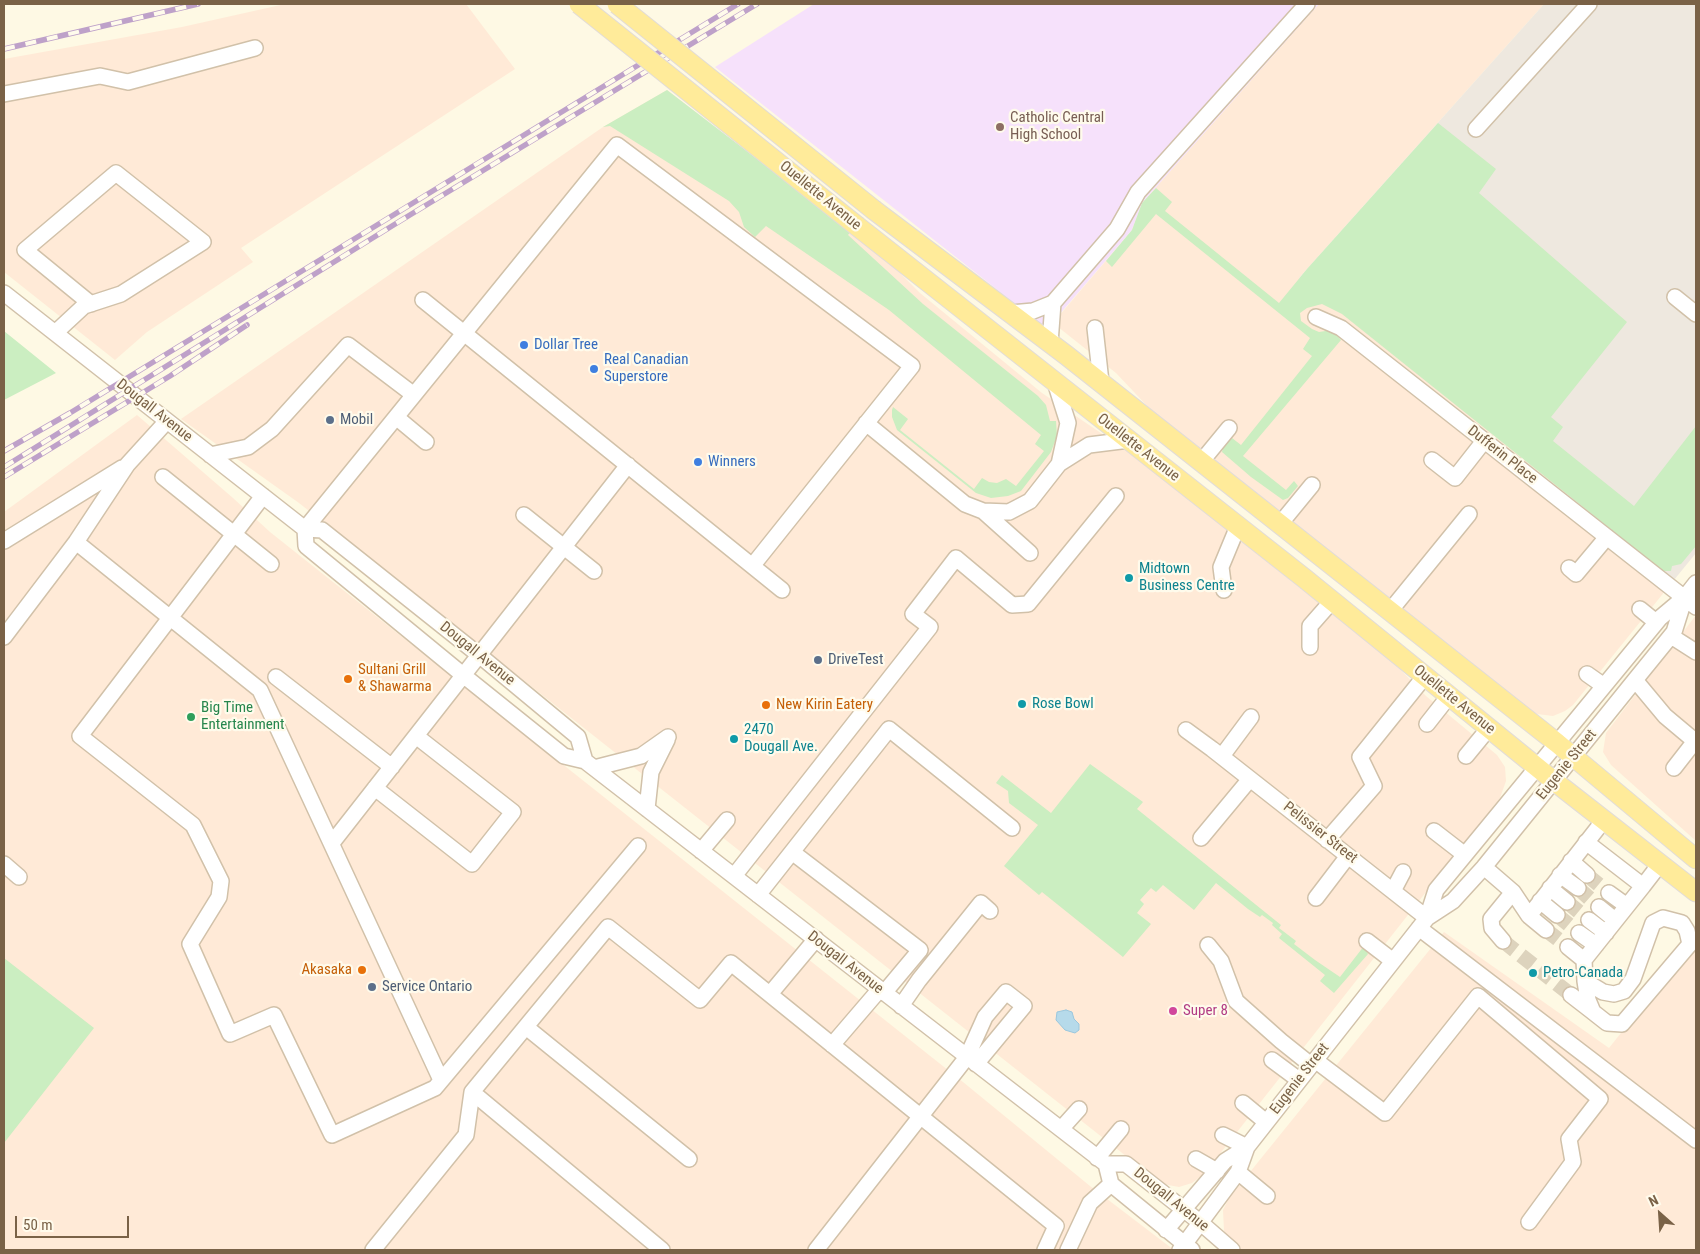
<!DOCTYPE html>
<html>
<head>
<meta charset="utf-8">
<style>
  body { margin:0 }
  #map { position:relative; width:1700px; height:1254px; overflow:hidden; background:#fef9e4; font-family:"Roboto Condensed",sans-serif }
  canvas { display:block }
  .frame { position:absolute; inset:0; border:5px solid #7a6247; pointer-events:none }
  .north { position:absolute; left:1635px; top:1189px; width:50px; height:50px; -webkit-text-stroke:4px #fffbec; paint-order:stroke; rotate:334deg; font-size:14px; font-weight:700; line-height:20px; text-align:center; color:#7a6247 }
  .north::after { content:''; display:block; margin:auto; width:18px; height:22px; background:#7a6247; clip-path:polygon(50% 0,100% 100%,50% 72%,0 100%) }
  .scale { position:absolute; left:15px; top:1216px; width:114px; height:22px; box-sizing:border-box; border:2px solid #7a6247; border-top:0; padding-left:6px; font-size:15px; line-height:18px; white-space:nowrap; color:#7a6247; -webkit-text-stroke:4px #fffbec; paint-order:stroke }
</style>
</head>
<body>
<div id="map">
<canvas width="1700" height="1254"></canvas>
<div class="frame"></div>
<div class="north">N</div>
<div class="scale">50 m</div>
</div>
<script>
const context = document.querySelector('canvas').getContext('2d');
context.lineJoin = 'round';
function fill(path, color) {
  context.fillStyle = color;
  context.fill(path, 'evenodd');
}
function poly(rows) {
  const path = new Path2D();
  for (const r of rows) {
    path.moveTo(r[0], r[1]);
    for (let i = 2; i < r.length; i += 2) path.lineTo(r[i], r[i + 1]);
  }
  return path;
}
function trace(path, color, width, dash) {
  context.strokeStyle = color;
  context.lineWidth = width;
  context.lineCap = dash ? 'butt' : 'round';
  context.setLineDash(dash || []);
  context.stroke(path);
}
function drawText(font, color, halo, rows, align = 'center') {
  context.font = font + ' "Roboto Condensed",sans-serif';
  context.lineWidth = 4.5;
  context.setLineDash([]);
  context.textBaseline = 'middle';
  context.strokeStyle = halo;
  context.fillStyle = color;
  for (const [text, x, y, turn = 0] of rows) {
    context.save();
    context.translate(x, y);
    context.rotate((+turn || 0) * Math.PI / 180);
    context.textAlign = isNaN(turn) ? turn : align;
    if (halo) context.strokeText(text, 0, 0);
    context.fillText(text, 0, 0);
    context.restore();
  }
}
fill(poly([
  [285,4,466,4,515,69,241,248,253,262,147,332,115,360,4,272,4,59,182,27],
  [1319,4,1544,4,1299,278,1674,580,1573,705,1565,711,1553,716,1537,714,1522,706,1151,410,1116,373,1053,323,1132,230,1142,203],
  [667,90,882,255,920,293,1042,393,1139,459,1395,664,1426,696,1497,755,1505,767,1506,781,1500,798,1204,1174,1192,1183,1179,1187,1163,1184,1150,1175,299,503,181,419,603,127],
  [137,415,233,498,270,532,963,1082,1090,1186,1174,1250,4,1250,4,512],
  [1696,615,1696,841,1611,765,1603,752,1606,733],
  [1444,932,1609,1048,1696,939,1696,1250,1242,1250,1229,1240,1224,1231,1223,1210,1229,1198]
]), '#ffead7');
fill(poly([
  [1544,4,1696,4,1696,553,1674,580,1299,278]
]), '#eee8df');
fill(poly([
  [814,4,1319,4,1142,203,1132,230,1047,329,715,67]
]), '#f6e1fb');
fill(poly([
  [667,90,851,231,848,235,923,304,1038,396,1046,405,1050,421,1056,421,1057,436,1051,452,1021,491,1008,496,991,498,976,493,897,430,892,417,892,410,893,407,908,419,900,430,974,489,982,478,989,482,997,483,1006,479,1016,486,1044,451,1035,444,1041,435,889,310,766,226,755,237,744,227,739,212,729,201,610,126,603,127],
  [1438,123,1496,169,1479,193,1627,322,1551,417,1563,427,1553,441,1634,506,1696,426,1696,546,1681,564,1672,566,1671,571,1663,571,1342,314,1322,304,1307,308,1300,313,1301,321,1312,329,1319,332,1332,330,1341,340,1243,456,1286,490,1294,481,1298,486,1288,498,1283,500,1251,477,1222,452,1223,448,1232,438,1241,445,1312,356,1303,349,1310,338,1156,214,1112,267,1106,261,1132,230,1142,203,1156,188,1172,202,1165,211,1279,303,1307,269],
  [4,331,56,373,4,400],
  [1090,764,1143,802,1137,809,1281,925,1279,928,1296,941,1294,944,1315,960,1340,977,1364,946,1368,954,1334,993,1320,981,1325,975,1279,938,1282,934,1272,925,1273,923,1262,915,1260,917,1248,909,1216,883,1194,910,1163,885,1156,892,1151,888,1140,900,1144,904,1137,913,1151,924,1123,957,1042,892,1039,895,1004,866,1038,825,1009,803,1008,791,996,783,1002,775,1051,813],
  [4,958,94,1028,4,1143,4,957]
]), '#cbeec1');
const water = poly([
  [1066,1010,1072,1012,1074,1019,1079,1024,1079,1030,1075,1033,1065,1030,1056,1020,1057,1012,1066,1010]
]);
fill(water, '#b6daea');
trace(water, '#9bc7dd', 1);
trace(poly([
  [1587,875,1609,893],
  [1578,888,1599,907],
  [1567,902,1589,920],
  [1557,915,1579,933],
  [1546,930,1568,947],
  [1503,941,1571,995]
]), '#ddd3bd', 15, [15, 8]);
const minor = poly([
  [4,94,100,76,128,82,255,48],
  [1476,129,1589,4],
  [4,293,305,529,322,530,479,655,578,737,585,761],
  [1675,297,1696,314],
  [423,300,782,590],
  [1011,313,1033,311,1053,303,1117,229,1138,192,1307,4],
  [1316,317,1341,328,1696,607],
  [1095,328,1101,382],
  [55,333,84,306,121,294,203,242,116,173,25,250,91,304],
  [1050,343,1053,303],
  [1055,382,1068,423,1059,464],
  [396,417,426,442],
  [866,423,965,504,983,511,1009,512,1030,501,1059,464,1089,445,1129,440],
  [210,455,248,447,272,429,348,345,414,395],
  [1432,460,1455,478,1484,441],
  [1201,462,1229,428],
  [163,477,271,564],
  [263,496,80,736,193,825,221,881,219,897,190,944,230,1034,274,1015,332,1135,435,1088,638,846],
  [983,511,1030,553],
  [524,515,594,571],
  [1280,524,1312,485],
  [305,529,306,546,463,675,564,756,585,761,1106,1164,1111,1184,1192,1250],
  [305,529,617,145,912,366,753,565],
  [4,541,122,468],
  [76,542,260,690,441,1080],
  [1569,568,1576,574,1607,537],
  [1224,590,1221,567,1238,526],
  [1640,609,1656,622],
  [1390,611,1469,514],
  [1671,636,1696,652],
  [4,637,76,542,127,465,167,421],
  [1310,647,1310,626,1332,601],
  [1587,674,1604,686],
  [276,677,392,767],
  [1635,680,1665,716,1696,742],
  [1427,724,1449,696],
  [1186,730,1212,749,1427,918],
  [1222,756,1251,717],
  [1466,756,1489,728],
  [594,768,641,756,668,737],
  [1674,768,1695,741],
  [375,788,472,864,513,812,416,736],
  [647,809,651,772,667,740],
  [1434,831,1465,855],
  [1201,838,1250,779],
  [1327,840,1374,786,1360,757,1425,676],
  [332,843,628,465],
  [701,851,727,820],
  [792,852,920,950,884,993],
  [1571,861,1587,875],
  [4,864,19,877],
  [1484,867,1513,892,1529,916],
  [1560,875,1578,888],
  [734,876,930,627,913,614,956,558,1012,605,1028,604,1116,496],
  [1643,886,1660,864],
  [1550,888,1567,902],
  [1393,891,1403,872],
  [1609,893,1627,906],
  [758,895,889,729,1012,828],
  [1316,898,1348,856],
  [1540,901,1557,915],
  [1599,907,1615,920],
  [1427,918,1453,901,1484,867,1635,680,1674,632,1685,597],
  [1589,920,1606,933],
  [1419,928,1696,1140],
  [1546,930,1529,916,1604,820],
  [1579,933,1596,945],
  [1367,941,1393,961],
  [1503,941,1492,928,1491,919,1513,892],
  [1208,945,1221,961,1236,1001,1281,1041,1311,1065],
  [1568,947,1584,960],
  [1585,981,1603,992,1614,994,1624,991,1633,979,1653,923,1663,918,1682,923,1687,931,1690,944,1622,1024,1607,1023,1593,1012,1588,1000,1585,981,1584,960,1643,886,1586,842],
  [770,994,816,939],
  [1571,995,1593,1012],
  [901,1006,919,980,981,903,990,911],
  [526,1027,689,1159],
  [832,1045,880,989],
  [1272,1060,1299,1080],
  [1315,1060,1385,1113,1478,996,1600,1099,1569,1139,1573,1162,1529,1222],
  [472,1092,662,1250],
  [1243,1103,1266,1122],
  [1061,1129,1079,1109],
  [1223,1135,1247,1147],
  [1097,1158,1121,1129],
  [1196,1159,1217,1171],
  [1106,1164,1126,1164,1201,1223,1232,1250],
  [1238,1172,1267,1196],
  [1166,1230,1225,1161,1247,1147,1427,918,1436,890,1660,618,1685,597,1696,583],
  [373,1250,466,1135,472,1092,608,927,700,1000,731,963,1056,1226,1045,1250],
  [816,1250,967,1057,985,1017,1006,992,1024,1006,976,1064],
  [1068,1250,1090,1203,1111,1184],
  [1180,1250,1238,1172,1247,1147]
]);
const major = poly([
  [874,210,1066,355,1557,743,1696,859],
  [857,226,1304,578,1554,781,1696,892]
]);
trace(minor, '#d1c1a9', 18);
trace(major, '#e2dcd7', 21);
trace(minor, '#fff', 15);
trace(major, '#ffeb9a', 19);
const rail = poly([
  [4,49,198,4],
  [4,451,70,413,738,4],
  [4,467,400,221,757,4],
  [4,477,170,376,247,325]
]);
trace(rail, '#bea1c9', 5.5);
trace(rail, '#fffbec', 4, [11]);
const majorBridge = poly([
  [579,4,857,226],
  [617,4,874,210]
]);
trace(majorBridge, '#e2dcd7', 21, []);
trace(majorBridge, '#ffeb9a', 19);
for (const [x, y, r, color] of [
  [1000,127,5,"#8d6e63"],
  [524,345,5,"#3f7fe0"],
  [594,369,5,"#3f7fe0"],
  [330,420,5,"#5c6f8a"],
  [698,462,5,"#3f7fe0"],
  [1129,578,5,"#0f9aa8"],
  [818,660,5,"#5c6f8a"],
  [348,679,5,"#e8710a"],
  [1022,704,5,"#0f9aa8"],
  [766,705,5,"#e8710a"],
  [191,717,5,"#2e9e5b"],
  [734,739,5,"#0f9aa8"],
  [362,970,5,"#e8710a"],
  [1533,973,5,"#0f9aa8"],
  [372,987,5,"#5c6f8a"],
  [1173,1011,5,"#d1479c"]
]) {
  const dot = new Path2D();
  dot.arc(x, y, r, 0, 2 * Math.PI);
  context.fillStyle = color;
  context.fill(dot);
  trace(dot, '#fffbec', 2);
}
drawText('15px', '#785e54', '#fffbec', [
  ["Catholic Central",1010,118],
  ["High School",1010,135]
], 'left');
drawText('15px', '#7a6247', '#fffbec', [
  ["Ouellette Avenue",820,196,39],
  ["Dougall Avenue",154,411,38],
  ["Ouellette Avenue",1138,448,38],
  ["Dufferin Place",1502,455,38],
  ["Dougall Avenue",477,654,39],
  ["Ouellette Avenue",1454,700,39],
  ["Eugenie Street",1567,765,-51],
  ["Pelissier Street",1320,833,38],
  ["Dougall Avenue",845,963,38],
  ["Eugenie Street",1300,1079,-52],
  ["Dougall Avenue",1171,1200,39]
]);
drawText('15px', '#366cbe', '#fffbec', [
  ["Dollar Tree",534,345],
  ["Real Canadian",604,360],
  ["Superstore",604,377],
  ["Winners",708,462]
], 'left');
drawText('15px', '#4e5e75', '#fffbec', [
  ["Mobil",340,420],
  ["DriveTest",828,660],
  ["Service Ontario",382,987]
], 'left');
drawText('15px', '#0d838f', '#fffbec', [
  ["Midtown",1139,569],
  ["Business Centre",1139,586],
  ["Rose Bowl",1032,704],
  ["2470",744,730],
  ["Dougall Ave.",744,747],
  ["Petro-Canada",1543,973]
], 'left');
drawText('15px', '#c56008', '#fffbec', [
  ["Sultani Grill",358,670],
  ["& Shawarma",358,687],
  ["New Kirin Eatery",776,705],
  ["Akasaka",352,970,"right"]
], 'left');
drawText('15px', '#27864d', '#fffbec', [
  ["Big Time",201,708],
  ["Entertainment",201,725]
], 'left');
drawText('15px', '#b23c85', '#fffbec', [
  ["Super 8",1183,1011]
], 'left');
</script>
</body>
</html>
